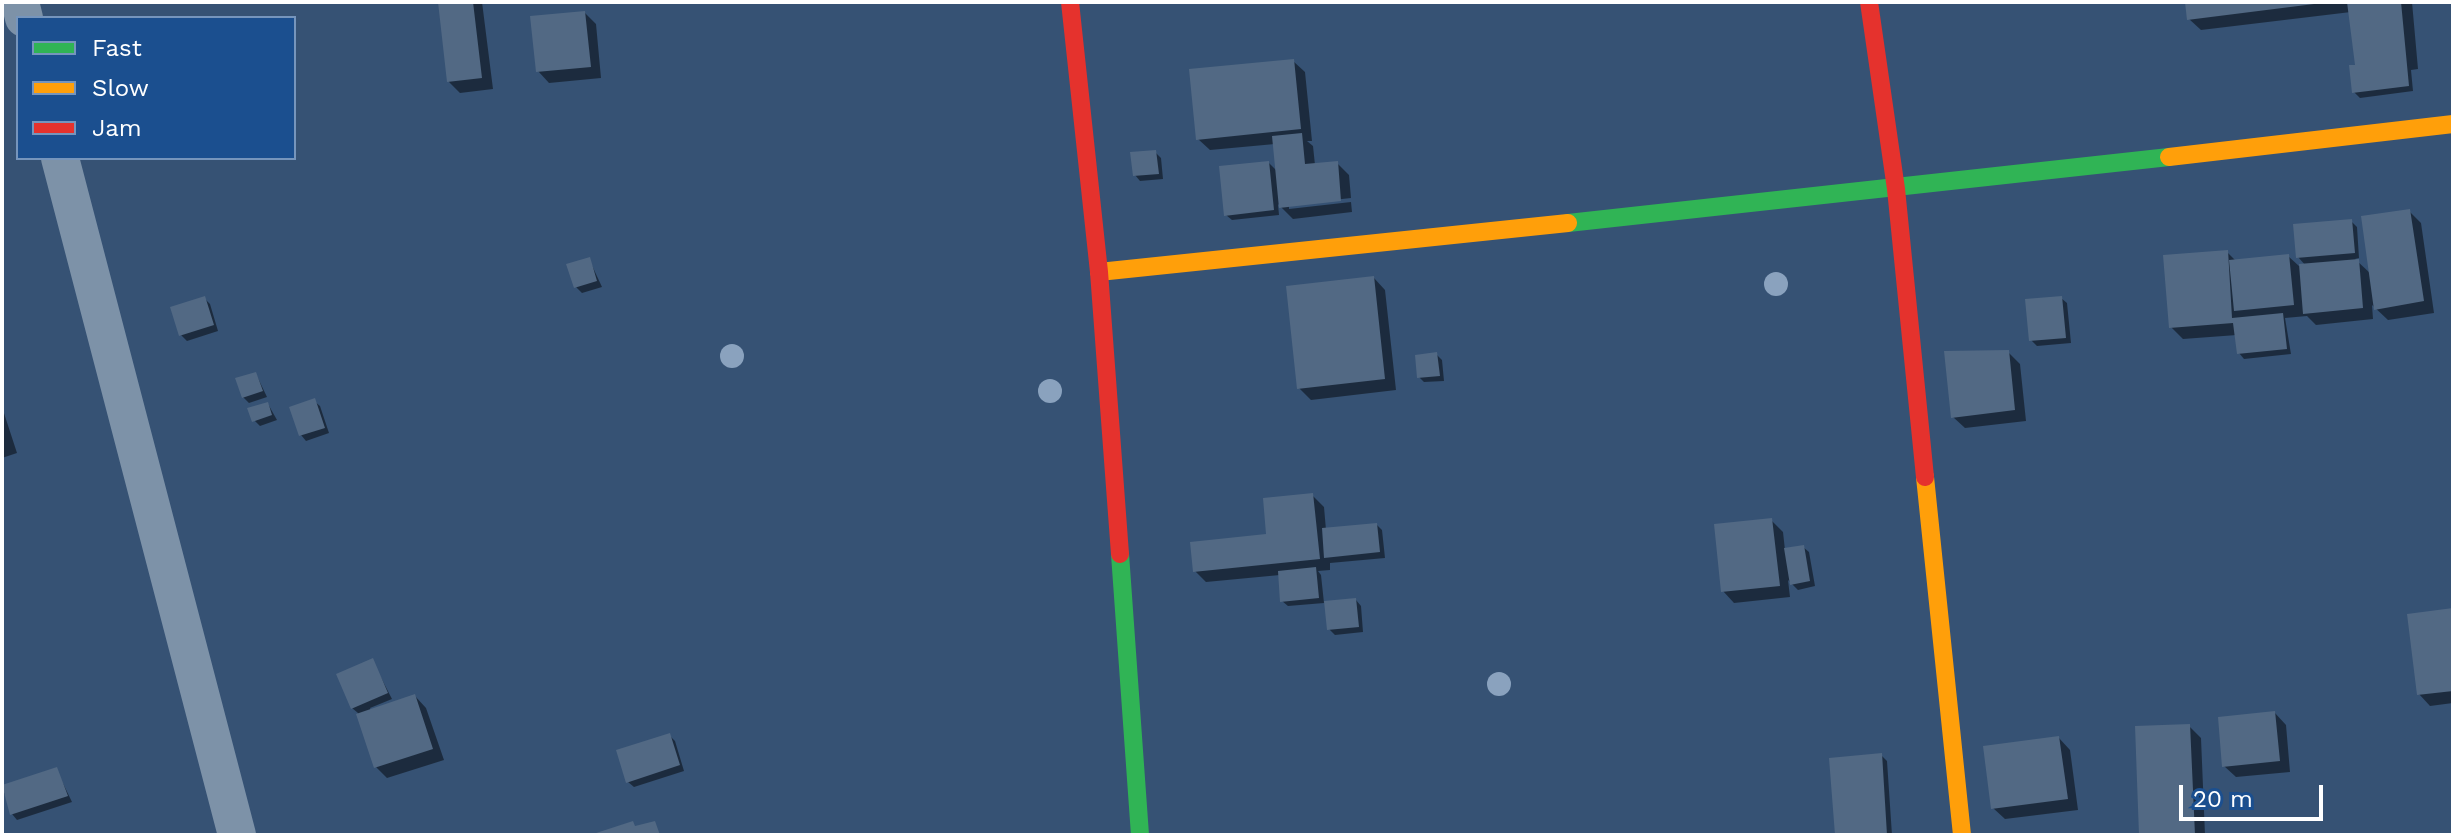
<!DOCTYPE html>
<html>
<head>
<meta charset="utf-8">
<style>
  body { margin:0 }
  #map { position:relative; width:2455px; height:837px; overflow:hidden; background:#365274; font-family:"Work Sans",sans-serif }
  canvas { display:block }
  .frame { position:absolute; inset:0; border:4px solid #fff; pointer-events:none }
  .legend { position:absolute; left:16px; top:16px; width:280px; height:144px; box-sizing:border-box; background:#1b4f8f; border:2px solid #7695bc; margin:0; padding:10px 14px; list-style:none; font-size:24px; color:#fff }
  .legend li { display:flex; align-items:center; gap:16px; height:40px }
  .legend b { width:40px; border:2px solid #7695bc }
  .scale { position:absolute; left:2179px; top:785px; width:144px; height:36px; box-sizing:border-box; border:4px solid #fff; border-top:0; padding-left:10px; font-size:24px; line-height:28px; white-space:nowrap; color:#fff; -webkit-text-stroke:6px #1b4f8f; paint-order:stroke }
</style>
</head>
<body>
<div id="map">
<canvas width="2455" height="837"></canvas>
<div class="frame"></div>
<ul class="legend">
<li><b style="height:10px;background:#30b455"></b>Fast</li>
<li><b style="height:10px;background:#ff9f0a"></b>Slow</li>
<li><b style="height:10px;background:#e5322d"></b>Jam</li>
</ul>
<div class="scale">20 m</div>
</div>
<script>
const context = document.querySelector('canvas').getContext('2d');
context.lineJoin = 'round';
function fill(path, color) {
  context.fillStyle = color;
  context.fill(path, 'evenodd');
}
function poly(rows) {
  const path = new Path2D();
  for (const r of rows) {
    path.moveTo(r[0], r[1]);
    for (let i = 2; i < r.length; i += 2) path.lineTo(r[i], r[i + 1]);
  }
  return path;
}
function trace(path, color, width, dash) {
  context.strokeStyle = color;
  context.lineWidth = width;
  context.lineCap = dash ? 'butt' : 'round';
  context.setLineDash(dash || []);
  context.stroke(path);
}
fill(poly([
  [440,2,482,2,493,89,460,93,449,82],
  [2187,2,2412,2,2418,69,2411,70,2413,91,2360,98,2354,92,2360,66,2351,12,2201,30,2189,19],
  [585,13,596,24,601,78,549,83,538,71],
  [1293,61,1305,72,1312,141,1307,141,1313,146,1315,165,1337,163,1349,175,1351,198,1289,205,1289,209,1351,202,1352,212,1293,219,1278,204,1279,215,1232,220,1226,215,1269,163,1278,172,1275,144,1210,150,1198,139],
  [1155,152,1161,158,1163,179,1140,181,1135,175],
  [2409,211,2421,223,2434,313,2388,320,2372,305,2373,319,2316,325,2307,316,2285,318,2291,354,2244,359,2239,353,2237,335,2183,339,2171,327,2227,252,2236,261,2288,256,2299,266,2306,266,2298,257,2351,221,2357,227,2359,258,2355,259,2371,274],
  [589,259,602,287,582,293,576,287],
  [1374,278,1385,290,1396,390,1311,400,1299,388],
  [204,298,210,304,218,331,187,341,181,335],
  [2061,298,2067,303,2071,343,2037,346,2031,340],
  [2008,352,2020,364,2026,421,1965,428,1953,417],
  [1437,355,1442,360,1444,381,1424,382,1419,377],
  [256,374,267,397,249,403,243,397],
  [314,401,320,406,329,433,306,441,301,435],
  [268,404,277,420,260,426,254,420],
  [2,407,17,453,2,458],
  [1312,495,1324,507,1326,530,1377,525,1382,530,1385,558,1330,563,1330,570,1318,571,1321,575,1324,603,1288,606,1282,601,1280,575,1206,582,1195,571,1268,536],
  [1771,520,1783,532,1785,550,1803,547,1809,552,1815,586,1798,590,1788,580,1790,597,1734,603,1723,591],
  [1356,600,1361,606,1363,632,1335,635,1329,629],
  [2453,610,2453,703,2430,706,2419,694],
  [372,660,392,699,370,708,371,711,415,696,426,708,444,760,387,778,376,767,358,713,352,708],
  [2275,713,2286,725,2290,772,2236,777,2224,766],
  [2189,726,2201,738,2205,835,2141,835],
  [669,735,675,741,684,771,634,787,628,782],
  [2059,738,2070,750,2078,810,2005,819,1993,808],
  [1881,755,1887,761,1892,835,1837,835],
  [56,769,72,802,17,820,12,814,2,787]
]), '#0007');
fill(poly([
  [438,2,473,2,482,78,447,82],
  [2185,2,2314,2,2314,4,2187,20],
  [2347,2,2401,2,2409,86,2352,93,2349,65,2355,65],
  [585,11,591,67,536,72,530,16],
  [1294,59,1301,129,1196,140,1189,69],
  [1302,133,1305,164,1338,161,1341,201,1279,208,1272,136],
  [1156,150,1159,174,1133,176,1130,152],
  [1269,161,1274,210,1224,216,1219,166],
  [2410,209,2424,301,2374,310,2361,216],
  [2352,219,2355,253,2296,258,2293,224],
  [2228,250,2232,318,2283,313,2287,349,2237,354,2233,323,2169,328,2163,255],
  [2289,254,2294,305,2234,311,2229,260],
  [590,257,597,281,574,288,566,264],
  [2359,259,2363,308,2303,314,2299,264],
  [1374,276,1385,379,1297,389,1286,286],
  [205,296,214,325,179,336,170,307],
  [2062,296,2066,338,2029,341,2025,299],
  [2009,350,2015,410,1951,418,1944,351],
  [1437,352,1440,376,1417,378,1415,355],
  [256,372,263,391,242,398,235,378],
  [315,398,325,428,299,436,289,407],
  [268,402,272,415,252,422,247,408],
  [1313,493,1320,559,1193,572,1190,542,1266,534,1263,498],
  [1772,518,1780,586,1721,592,1714,524],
  [1377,523,1380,552,1324,558,1322,528],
  [1804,545,1810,581,1790,585,1784,548],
  [1316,567,1319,598,1280,602,1278,571],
  [1356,598,1359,627,1327,630,1324,601],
  [2453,608,2453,691,2417,695,2407,614],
  [373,658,388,693,351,709,336,674],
  [415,694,433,749,374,768,356,714],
  [2275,711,2280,761,2222,767,2218,717],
  [2190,724,2195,835,2139,835,2135,726],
  [670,733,680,765,626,783,616,750],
  [2059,736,2068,799,1991,809,1983,746],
  [1882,753,1887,835,1835,835,1829,758],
  [57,767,68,796,10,815,2,785],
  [633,821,635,826,655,821,660,835,590,835]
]), '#526984');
trace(poly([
  [20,2,24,18],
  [60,158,237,835]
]), '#7d92a8', 38);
trace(poly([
  [1568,223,2169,157],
  [1120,554,1140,835]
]), '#30b455', 18);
trace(poly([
  [2169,157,2453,124],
  [1099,272,1568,223],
  [1925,477,1962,835]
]), '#ff9f0a', 18);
trace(poly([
  [1070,2,1099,272,1120,554],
  [1869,2,1896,189,1925,477]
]), '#e5322d', 18);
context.fillStyle = '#8aa2be';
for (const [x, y] of [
  [1776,284],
  [732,356],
  [1050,391],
  [1499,684]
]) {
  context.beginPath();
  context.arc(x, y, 12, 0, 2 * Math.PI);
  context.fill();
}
</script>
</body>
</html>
